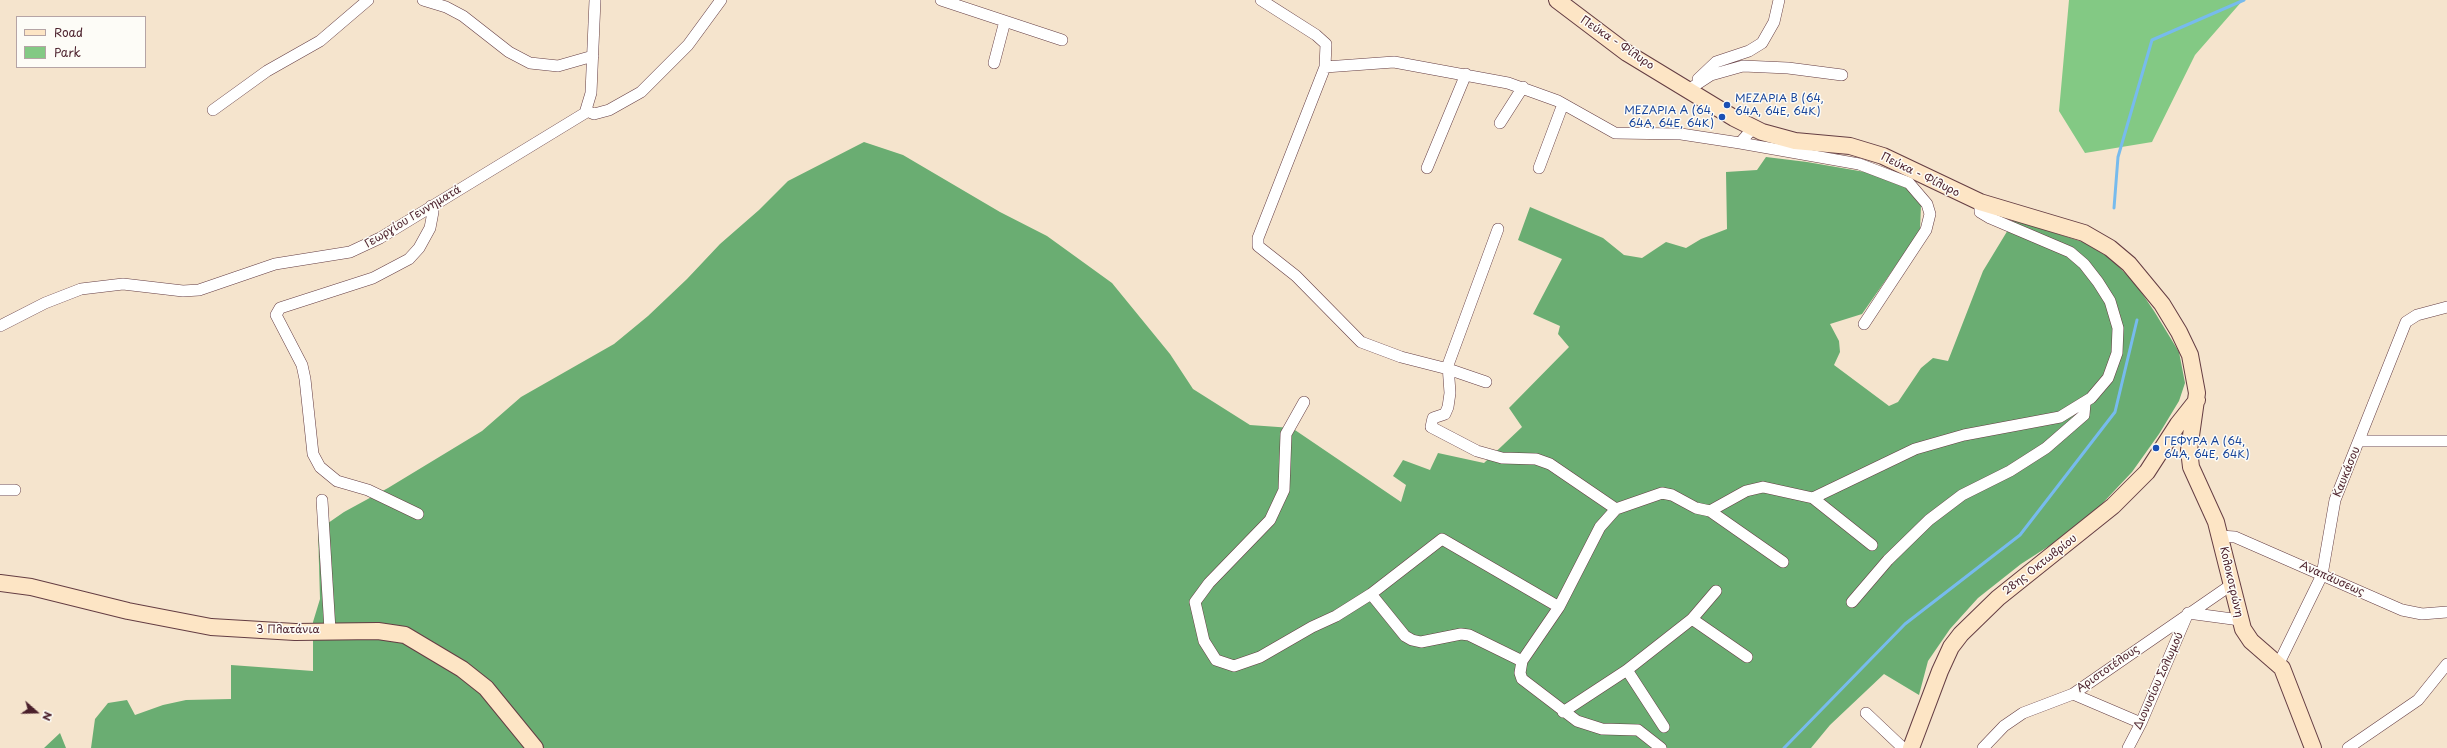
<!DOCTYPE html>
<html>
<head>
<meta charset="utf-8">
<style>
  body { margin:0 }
  #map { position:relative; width:2447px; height:748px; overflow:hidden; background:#f5e4cd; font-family:"Playpen Sans",sans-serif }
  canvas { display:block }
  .legend { position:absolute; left:16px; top:16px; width:130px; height:52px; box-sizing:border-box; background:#fdfcf7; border:1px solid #b5a4a5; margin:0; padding:5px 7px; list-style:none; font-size:12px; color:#4a1f2b }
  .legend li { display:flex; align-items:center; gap:8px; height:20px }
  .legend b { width:20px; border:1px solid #b5a4a5 }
  .north { position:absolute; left:16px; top:692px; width:40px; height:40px; -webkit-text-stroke:3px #fdfcf7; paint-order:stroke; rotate:110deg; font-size:11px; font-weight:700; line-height:16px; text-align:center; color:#4a1f2b }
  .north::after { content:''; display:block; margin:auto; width:14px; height:18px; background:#4a1f2b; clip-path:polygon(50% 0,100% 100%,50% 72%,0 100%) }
</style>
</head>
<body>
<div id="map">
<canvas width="2447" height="748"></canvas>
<ul class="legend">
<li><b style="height:5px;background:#fde5c5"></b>Road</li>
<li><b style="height:11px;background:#83c984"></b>Park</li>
</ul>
<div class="north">N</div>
</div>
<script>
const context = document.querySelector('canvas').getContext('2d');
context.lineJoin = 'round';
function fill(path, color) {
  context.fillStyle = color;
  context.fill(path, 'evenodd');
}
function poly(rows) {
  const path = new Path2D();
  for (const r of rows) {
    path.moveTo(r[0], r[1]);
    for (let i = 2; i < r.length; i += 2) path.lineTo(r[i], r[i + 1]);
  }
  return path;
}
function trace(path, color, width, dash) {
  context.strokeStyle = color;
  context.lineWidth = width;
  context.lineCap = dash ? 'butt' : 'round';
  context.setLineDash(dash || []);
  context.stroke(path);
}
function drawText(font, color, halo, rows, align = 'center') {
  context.font = font + ' "Playpen Sans",sans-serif';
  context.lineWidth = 3;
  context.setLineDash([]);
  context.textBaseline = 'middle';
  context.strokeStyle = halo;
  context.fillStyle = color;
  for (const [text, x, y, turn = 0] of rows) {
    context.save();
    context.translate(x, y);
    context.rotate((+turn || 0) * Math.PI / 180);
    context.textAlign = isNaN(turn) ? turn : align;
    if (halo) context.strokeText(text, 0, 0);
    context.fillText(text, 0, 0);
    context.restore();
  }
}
fill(poly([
  [2069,0,2243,0,2195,55,2152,142,2085,153,2059,111]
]), '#83c984');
fill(poly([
  [864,142,903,155,1000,212,1047,236,1112,283,1170,354,1193,389,1250,425,1292,428,1401,502,1406,485,1393,476,1403,460,1430,470,1438,453,1484,463,1522,427,1509,408,1569,347,1558,334,1560,326,1533,314,1562,259,1518,240,1530,207,1603,238,1624,255,1642,258,1666,242,1686,248,1701,239,1727,229,1726,172,1757,170,1766,157,1807,162,1865,172,1909,189,1921,205,1920,231,1862,314,1830,324,1839,341,1840,352,1834,365,1889,406,1898,402,1921,368,1933,358,1948,361,1983,271,2014,220,2083,242,2110,258,2135,283,2154,311,2179,352,2185,383,2179,401,2159,434,2132,472,2098,508,2063,537,2021,564,1978,598,1950,629,1928,661,1919,695,1884,674,1830,725,1811,748,91,748,95,719,108,703,127,700,135,715,163,705,186,700,231,699,231,665,313,671,313,622,320,599,318,530,344,512,388,488,482,431,521,397,614,344,648,316,687,279,720,244,759,210,788,181],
  [60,733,66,748,44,748]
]), '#6aad72');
trace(poly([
  [2114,208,2118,157,2152,40,2244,0],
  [1784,748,1905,624,2020,535,2115,412,2137,320]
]), '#77bbed', 3);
const street = poly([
  [423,0,446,7,463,16,509,52,530,63,558,66,593,56],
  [941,0,1062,40],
  [1261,0,1316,35,1326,44,1325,67],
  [994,63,1005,21],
  [1698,79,1716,62,1749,51,1762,43,1774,22,1779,0],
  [1688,90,1711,75,1743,66,1788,68,1842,75],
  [213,110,267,71,320,41,368,0],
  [587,111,594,114,609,110,641,92,688,45,721,0],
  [1500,123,1523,87],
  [1740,143,1859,164,1909,183,1927,204,1930,214,1926,230,1864,324],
  [1427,168,1466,74],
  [1539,168,1563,104],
  [1498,229,1448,365,1450,393,1448,407,1445,414,1433,418,1431,427,1477,451,1502,458,1536,459,1550,464,1616,509],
  [0,326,45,303,81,289,123,284,183,291,199,290,275,264,350,252,380,238,585,113,591,93,595,0],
  [1486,382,1448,369,1401,357,1361,342,1296,276,1258,246,1258,238,1325,67,1394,62,1508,83,1558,101,1615,133,1681,134,1740,143,1753,128],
  [1304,402,1286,434,1284,490,1270,520,1209,583,1195,602,1204,641,1216,660,1234,666,1260,657,1312,627,1336,616,1371,594,1442,539,1559,607],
  [2359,441,2447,441],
  [0,490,15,490],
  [1813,498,1872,545],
  [322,500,330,630],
  [1710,511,1783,562],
  [418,514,368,490,337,481,320,467,313,454,305,379,302,365,276,315,280,308,373,278,409,259,419,248,430,228,433,212,431,206],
  [2220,536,2235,537,2402,610,2422,614,2447,612],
  [1371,594,1405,636,1412,640,1421,642,1461,634,1469,635,1522,661],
  [1852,602,1888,560,1929,520,1962,495,2010,471,2046,448,2084,415,2085,403],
  [2188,613,2240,620],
  [1692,619,1747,657],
  [2279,663,2322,575,2335,500,2406,322,2417,315,2447,307],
  [1627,670,1664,727],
  [2073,694,2141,723],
  [1563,712,1627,670,1692,619,1716,591],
  [1866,713,1903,748],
  [1661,748,1638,730,1602,729,1577,721,1522,679,1520,673,1522,661,1559,607,1600,527,1616,509,1662,493,1672,495,1696,508,1710,511,1746,491,1763,487,1813,498,1915,449,1964,435,2060,417,2091,398,2108,378,2117,353,2118,328,2110,301,2098,282,2084,264,2070,252,1990,218,1980,212,1980,202],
  [1983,748,2004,726,2023,713,2073,694,2231,585],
  [2128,748,2141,723,2188,613],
  [2348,748,2418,700,2447,664]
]);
const secondary = poly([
  [1557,0,1627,53,1734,118,1762,132,1795,141,1850,146,1883,156,1980,202,2084,233,2110,248,2129,264,2162,304,2179,332,2190,355,2197,393,2189,450,2191,467,2216,522,2243,629,2251,641,2282,668,2313,748],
  [0,583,31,587,128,611,211,627,295,632,378,631,405,635,462,669,486,688,535,748],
  [1911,748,1940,671,1951,647,1961,634,1998,598,2113,506,2147,472,2178,424,2197,400]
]);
trace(street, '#643d43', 12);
trace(secondary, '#643d43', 18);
trace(street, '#fff', 11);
trace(secondary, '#fde5c5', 16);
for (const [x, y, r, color] of [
  [1727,105,4,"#1a4fb4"],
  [1722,117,4,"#1a4fb4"],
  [2156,448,4,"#1a4fb4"]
]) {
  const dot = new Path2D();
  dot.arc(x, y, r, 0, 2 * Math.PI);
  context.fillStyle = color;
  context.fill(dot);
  trace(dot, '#fdfcf7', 1.5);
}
drawText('11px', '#4a1f2b', '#fdfcf7', [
  ["Πεύκα - Φίλυρο",1617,43,34],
  ["Πεύκα - Φίλυρο",1920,175,26],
  ["Γεωργίου Γεννηματά",413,217,-31],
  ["Καυκάσου",2347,472,-68],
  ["28ης Οκτωβρίου",2040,565,-38],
  ["Αναπάυσεως",2332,579,24],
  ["Κολοκοτρώνη",2231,582,77],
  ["3 Πλατάνια",288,630],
  ["Αριστοτέλους",2108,669,-35],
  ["Διονυσίου Σολωμού",2159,681,-66]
]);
drawText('11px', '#164399', '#fdfcf7', [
  ["ΜΕΖΑΡΙΑ B (64,",1735,99],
  ["64Α, 64Ε, 64Κ)",1735,112],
  ["ΜΕΖΑΡΙΑ A (64,",1714,111,"right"],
  ["64Α, 64Ε, 64Κ)",1714,124,"right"],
  ["ΓΕΦΥΡΑ A (64,",2164,442],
  ["64Α, 64Ε, 64Κ)",2164,455]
], 'left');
</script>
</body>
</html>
